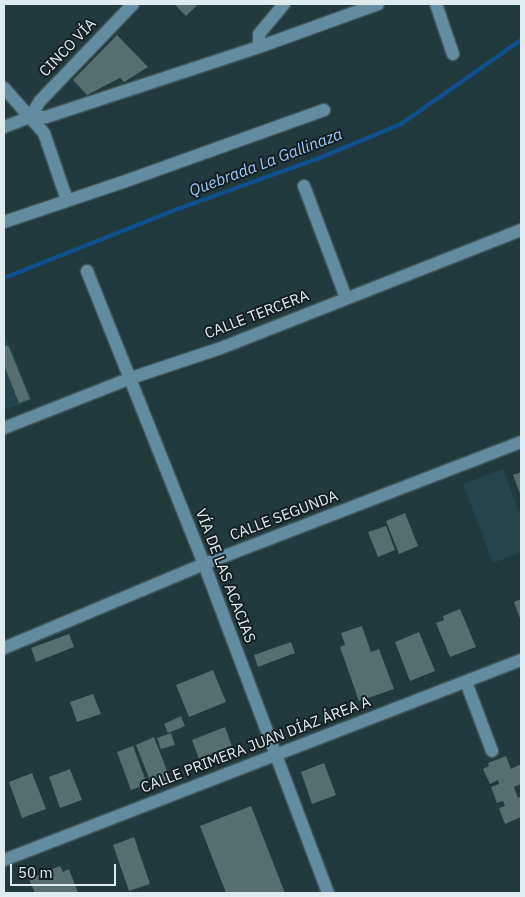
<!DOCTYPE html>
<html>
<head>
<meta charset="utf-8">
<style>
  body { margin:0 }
  #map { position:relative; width:525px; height:897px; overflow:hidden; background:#213a3e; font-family:"IBM Plex Sans",sans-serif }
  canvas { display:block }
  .frame { position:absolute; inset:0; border:5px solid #deecef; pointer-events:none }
  .scale { position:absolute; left:10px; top:864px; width:106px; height:22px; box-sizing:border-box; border:2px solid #deecef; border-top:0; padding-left:6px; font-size:15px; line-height:18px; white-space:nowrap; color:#deecef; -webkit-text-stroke:4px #141f21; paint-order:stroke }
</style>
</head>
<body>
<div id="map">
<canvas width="525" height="897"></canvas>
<div class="frame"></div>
<div class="scale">50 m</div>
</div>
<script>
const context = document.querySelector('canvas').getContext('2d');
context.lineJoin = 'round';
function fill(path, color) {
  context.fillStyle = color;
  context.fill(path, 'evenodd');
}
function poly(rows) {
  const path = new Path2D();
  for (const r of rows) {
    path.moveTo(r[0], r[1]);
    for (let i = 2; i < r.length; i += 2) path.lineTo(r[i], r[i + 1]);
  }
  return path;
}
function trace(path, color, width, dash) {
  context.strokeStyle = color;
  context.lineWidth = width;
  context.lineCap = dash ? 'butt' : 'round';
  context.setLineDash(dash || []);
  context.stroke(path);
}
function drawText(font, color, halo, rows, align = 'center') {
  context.font = font + ' "IBM Plex Sans",sans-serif';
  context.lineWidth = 4;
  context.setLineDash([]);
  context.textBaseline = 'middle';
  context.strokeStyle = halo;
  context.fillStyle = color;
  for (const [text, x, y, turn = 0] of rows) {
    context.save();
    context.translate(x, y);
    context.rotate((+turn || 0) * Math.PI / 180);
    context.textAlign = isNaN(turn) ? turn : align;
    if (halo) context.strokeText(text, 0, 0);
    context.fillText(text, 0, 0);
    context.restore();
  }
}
fill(poly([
  [4,331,32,400,4,410],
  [503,469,521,517,521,552,493,563,463,484]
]), '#24454b');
trace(poly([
  [4,278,175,210,322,157,401,124,521,40]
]), '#104f8d', 4.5);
fill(poly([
  [174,4,198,4,186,16],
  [117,35,148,67,124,82,120,78,87,95,73,80],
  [8,345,30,399,19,403,4,365,4,347],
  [521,472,521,496,513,475],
  [405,513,418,546,399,554,386,521],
  [386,526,395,550,378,557,368,532],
  [521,599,521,621,514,602],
  [460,609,476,647,450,657,436,623,444,620,443,616],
  [362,626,371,652,379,649,394,689,359,701,340,647,345,645,341,633],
  [419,632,435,671,410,681,395,642],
  [69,634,74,647,36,662,31,648],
  [291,642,295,653,258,667,254,655],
  [213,670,226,702,189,717,176,685],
  [93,694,101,714,77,722,70,702],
  [181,716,185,726,168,733,164,724],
  [225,727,232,746,199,759,192,740],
  [171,733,175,745,161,749,157,738],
  [154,737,171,781,153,788,136,745],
  [133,746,147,784,131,790,117,752],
  [506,756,511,769,521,764,521,784,514,787,518,798,521,796,521,817,505,824,499,808,505,806,503,801,497,803,491,787,499,784,498,780,490,784,483,769,489,766,488,763],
  [324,763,336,795,312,804,301,772],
  [70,769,82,800,60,808,49,777],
  [32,773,46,809,22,818,9,782],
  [251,806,285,893,226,893,200,826],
  [134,837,150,884,129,891,113,845],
  [60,866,63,872,69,869,78,893,35,893,29,879]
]), '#546f6d');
const minor = poly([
  [436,4,453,54],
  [259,47,259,34,284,4],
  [4,88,44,133,67,200],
  [30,117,40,101,133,4],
  [4,127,30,117,46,117,259,47,378,4],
  [304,186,346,298],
  [4,222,123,182,324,110],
  [87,271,204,564,328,893],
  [4,428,131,378,221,348,521,230],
  [4,648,204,564,521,442],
  [466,682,492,751],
  [4,860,521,660]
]);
trace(minor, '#3f565a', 15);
trace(minor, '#648ca1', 12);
drawText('15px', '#deecef', '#141f21', [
  ["CINCO VÍA",68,48,-46],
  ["CALLE TERCERA",257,315,-21],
  ["CALLE SEGUNDA",284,516,-21],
  ["VÍA DE LAS ACACIAS",225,576,69],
  ["CALLE PRIMERA JUAN DÍAZ ÁREA A",256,745,-21]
]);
drawText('italic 16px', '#9ac7fd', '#141f21', [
  ["Quebrada La Gallinaza",266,163,-21]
]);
</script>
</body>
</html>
